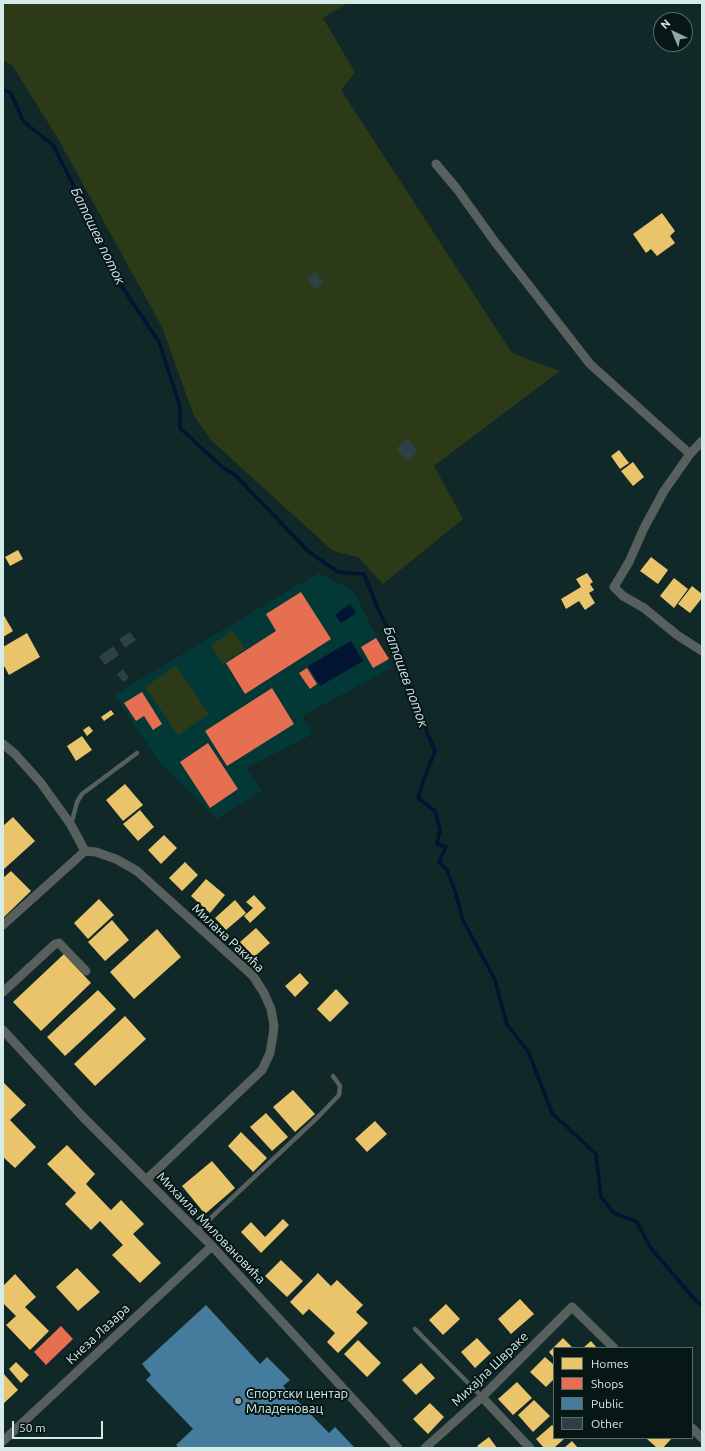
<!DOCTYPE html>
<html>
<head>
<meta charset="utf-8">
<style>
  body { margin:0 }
  #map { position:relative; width:705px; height:1451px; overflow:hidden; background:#102827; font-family:Ubuntu,sans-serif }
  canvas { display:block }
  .frame { position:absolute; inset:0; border:4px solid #d4ebe8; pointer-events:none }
  .legend { position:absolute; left:553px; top:1347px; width:140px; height:92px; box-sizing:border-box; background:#061716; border:1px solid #586c6a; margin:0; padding:5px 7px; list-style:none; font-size:12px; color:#d4ebe8 }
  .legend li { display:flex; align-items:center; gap:8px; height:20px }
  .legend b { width:20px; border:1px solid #586c6a }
  .north { position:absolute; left:653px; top:12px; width:40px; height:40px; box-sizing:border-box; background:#061716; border:1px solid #586c6a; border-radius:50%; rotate:316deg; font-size:11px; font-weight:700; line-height:16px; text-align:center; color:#d4ebe8 }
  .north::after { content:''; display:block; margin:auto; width:14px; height:18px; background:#8fa7a4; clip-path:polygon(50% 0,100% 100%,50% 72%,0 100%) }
  .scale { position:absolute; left:12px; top:1421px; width:91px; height:18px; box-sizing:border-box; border:2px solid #d4ebe8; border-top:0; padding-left:5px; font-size:12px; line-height:14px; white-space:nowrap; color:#d4ebe8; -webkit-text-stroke:3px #061716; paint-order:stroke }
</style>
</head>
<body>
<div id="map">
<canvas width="705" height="1451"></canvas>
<div class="frame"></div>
<ul class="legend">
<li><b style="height:11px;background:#e9c46a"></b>Homes</li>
<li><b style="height:11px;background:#e76f51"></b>Shops</li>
<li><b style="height:11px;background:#457b9d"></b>Public</li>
<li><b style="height:11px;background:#2e4043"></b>Other</li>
</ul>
<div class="north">N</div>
<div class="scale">50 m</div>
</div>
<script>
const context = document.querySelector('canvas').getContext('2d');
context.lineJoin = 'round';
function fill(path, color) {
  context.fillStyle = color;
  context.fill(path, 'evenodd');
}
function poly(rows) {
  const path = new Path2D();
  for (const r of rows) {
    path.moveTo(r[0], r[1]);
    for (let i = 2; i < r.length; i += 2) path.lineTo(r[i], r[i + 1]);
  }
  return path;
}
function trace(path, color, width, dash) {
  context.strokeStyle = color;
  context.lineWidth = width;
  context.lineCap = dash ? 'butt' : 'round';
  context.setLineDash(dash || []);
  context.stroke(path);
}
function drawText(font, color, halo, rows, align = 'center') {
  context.font = font + ' Ubuntu,sans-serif';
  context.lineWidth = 4;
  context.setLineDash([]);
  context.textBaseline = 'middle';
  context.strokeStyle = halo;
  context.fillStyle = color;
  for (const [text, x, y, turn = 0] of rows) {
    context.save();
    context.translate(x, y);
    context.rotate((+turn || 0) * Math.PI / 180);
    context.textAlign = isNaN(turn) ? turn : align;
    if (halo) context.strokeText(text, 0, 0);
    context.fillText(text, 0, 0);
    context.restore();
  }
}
fill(poly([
  [318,573,353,590,392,668,302,716,313,734,246,768,262,791,217,819,160,763,114,695]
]), '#023937');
fill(poly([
  [3,3,348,3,323,18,355,72,341,90,512,353,560,371,434,466,463,519,383,584,358,557,333,551,211,440,194,416,162,327,57,137,12,65,3,60],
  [233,630,245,649,222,664,211,645],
  [176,666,209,714,178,735,145,687]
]), '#2d3a17');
fill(poly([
  [350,604,356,613,341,623,335,615],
  [351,641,363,661,320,686,308,666]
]), '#011533');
fill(poly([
  [662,213,675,231,670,236,675,243,657,256,651,249,646,253,633,234],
  [619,450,629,463,620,469,611,456],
  [633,462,644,477,633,486,621,471],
  [18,550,23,559,10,566,5,557],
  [651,557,668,570,658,584,640,571],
  [587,573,593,582,590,584,594,590,589,593,595,603,585,610,579,601,566,609,561,599,581,587,576,579],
  [674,578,688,589,674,608,660,596],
  [692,586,702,594,702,598,690,613,678,604],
  [3,614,13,631,3,637],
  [27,633,40,657,9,675,3,664,3,647],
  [111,710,114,714,104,721,101,717],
  [89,726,93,731,87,736,83,730],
  [82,736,92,750,76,761,67,746],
  [125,784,143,805,123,821,106,800],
  [140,810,154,827,138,841,123,824],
  [13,817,35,841,3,870,3,826],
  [164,835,177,848,161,864,148,850],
  [185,862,198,875,182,891,169,878],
  [11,871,31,891,3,918,3,878],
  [206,879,225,895,210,913,191,896],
  [254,895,266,908,250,923,244,916,253,908,246,902],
  [99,899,114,915,88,939,74,923],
  [235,900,246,913,226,930,215,918],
  [112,920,129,940,105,961,88,942],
  [256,928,270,943,254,957,240,942],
  [157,929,181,957,134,999,110,972],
  [64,954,91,983,41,1031,13,1002],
  [300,973,309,983,295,997,285,986],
  [336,989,349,1003,330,1022,317,1009],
  [98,990,116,1009,65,1056,47,1037],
  [125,1016,146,1039,95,1086,74,1064],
  [3,1082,26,1105,10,1120,36,1147,15,1168,3,1157],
  [293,1090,315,1114,295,1132,273,1107],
  [266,1113,288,1137,272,1151,250,1127],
  [375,1121,387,1134,367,1152,355,1139],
  [241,1132,267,1158,253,1172,228,1146],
  [67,1145,95,1174,86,1184,111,1210,121,1200,144,1224,133,1234,161,1263,140,1283,112,1255,123,1245,100,1221,91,1230,65,1204,76,1193,47,1164],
  [212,1161,235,1188,205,1214,182,1186],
  [283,1219,289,1225,261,1253,241,1232,251,1222,265,1237],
  [281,1260,303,1281,287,1297,265,1276],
  [77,1268,100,1292,78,1311,56,1287],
  [318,1273,331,1286,337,1280,363,1305,356,1312,368,1323,338,1353,327,1342,335,1333,309,1309,303,1315,290,1302],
  [15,1274,36,1297,25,1307,49,1331,30,1350,6,1325,16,1316,3,1303,3,1286],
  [520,1299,534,1314,511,1334,498,1319],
  [446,1304,460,1319,443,1335,429,1320],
  [477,1338,491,1353,475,1368,461,1352],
  [563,1338,573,1348,554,1348,554,1358,549,1352],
  [358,1340,381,1363,367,1377,344,1354],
  [591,1341,597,1348,583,1348],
  [545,1357,554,1365,554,1379,546,1387,530,1372],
  [16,1362,29,1375,21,1383,9,1369],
  [421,1363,435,1378,416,1395,402,1380],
  [3,1373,18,1390,3,1404],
  [517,1382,532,1398,513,1415,498,1399],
  [534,1400,550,1416,533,1432,518,1415],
  [430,1403,444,1417,428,1434,413,1419],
  [552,1425,554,1427,554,1438,565,1438,554,1448,544,1448,536,1439],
  [489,1437,497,1448,479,1448,477,1446],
  [648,1438,672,1438,663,1448,657,1448,647,1439],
  [572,1441,578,1448,564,1448]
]), '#e9c46a');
fill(poly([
  [301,592,331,639,245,694,226,663,276,631,266,614],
  [376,638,389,659,373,668,361,647],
  [307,668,317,684,310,689,299,673],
  [272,688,294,724,227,766,205,731],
  [142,692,162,724,153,730,144,716,136,721,124,703],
  [208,743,238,789,210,808,180,762],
  [61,1326,73,1339,46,1365,34,1352]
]), '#e76f51');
fill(poly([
  [206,1305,260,1364,267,1357,290,1380,283,1386,329,1433,335,1427,355,1448,179,1448,176,1445,193,1429,146,1380,151,1375,142,1364]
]), '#457b9d');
trace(poly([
  [3,89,11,93,23,121,53,145,100,238,114,275,159,342,180,406,180,428,221,466,236,476,309,552,338,572,364,574,378,609,399,650,415,705,435,751,423,782,418,798,435,811,440,830,437,844,446,847,439,862,447,870,455,891,463,920,495,980,507,1025,528,1051,552,1113,596,1154,601,1197,614,1213,637,1222,650,1247,695,1300,702,1305]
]), '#011533', 3.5);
fill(poly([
  [315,272,324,283,316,290,307,279],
  [407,438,418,451,408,461,396,449],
  [130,632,136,640,125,648,119,639],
  [113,646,119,655,105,665,99,657],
  [123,669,129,678,123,682,117,674]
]), '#2e4043');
trace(poly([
  [71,825,77,802,82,794,137,753],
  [197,1231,319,1116,339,1095,340,1086,333,1076],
  [415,1329,482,1397]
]), '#58605d', 4.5);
trace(poly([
  [436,164,457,189,495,242,590,364,690,454],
  [702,441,690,454,664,491,644,528,629,562,614,587,623,596,644,608,677,635,702,651],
  [3,744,15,754,41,783,71,825,85,851,96,852,116,859,137,871,253,976,264,993,271,1009,274,1026,273,1035,270,1053,262,1070,146,1180],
  [3,925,85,851],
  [3,992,55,944,59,943,86,971],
  [3,1030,83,1117,212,1246,398,1448],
  [482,1397,530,1448],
  [692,1428,702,1438],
  [3,1441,212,1246],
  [425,1448,482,1397,572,1307,614,1348]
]), '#58605d', 9);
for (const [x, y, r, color] of [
  [238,1401,4,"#8fa7a4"]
]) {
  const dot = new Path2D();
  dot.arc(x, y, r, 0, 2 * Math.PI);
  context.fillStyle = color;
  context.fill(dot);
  trace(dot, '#061716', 1.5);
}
drawText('13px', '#d4ebe8', '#061716', [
  ["Милана Ракића",228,938,43],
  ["Михаила Миловановића",211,1228,46],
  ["Кнеза Лазара",98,1334,-43],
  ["Михајла Швраке",490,1369,-44]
]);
drawText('13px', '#d4ebe8', '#061716', [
  ["Спортски центар",246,1394],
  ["Младеновац",246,1409]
], 'left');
drawText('italic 14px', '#d5e0ef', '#061716', [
  ["Баташев поток",98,236,64],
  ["Баташев поток",406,677,70]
]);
</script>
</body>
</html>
